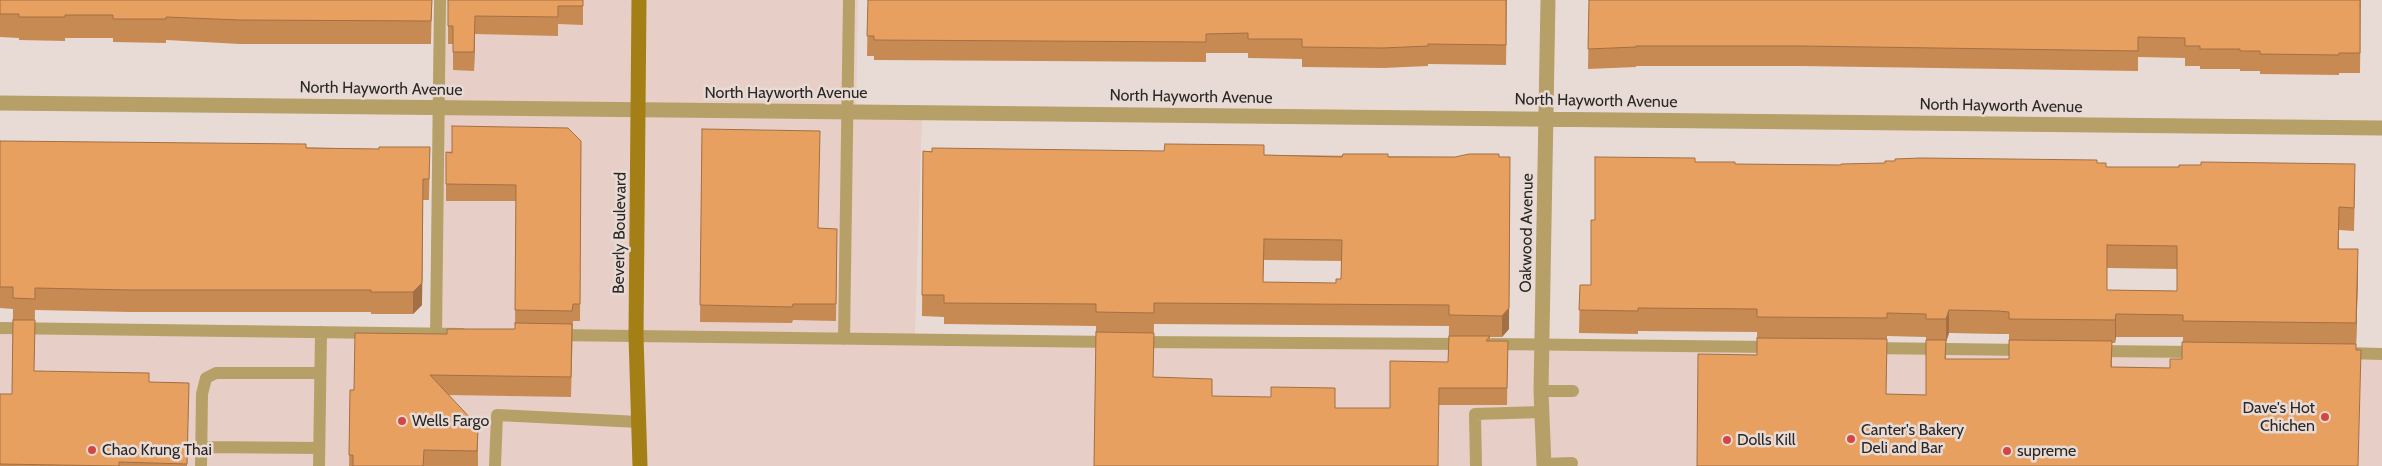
<!DOCTYPE html>
<html>
<head>
<meta charset="utf-8">
<style>
  body { margin:0 }
  canvas { display:block; background:#e8dbd6 }
</style>
</head>
<body>
<canvas width="2382" height="466"></canvas>
<script>
const context = document.querySelector('canvas').getContext('2d');
context.lineJoin = 'round';
function fill(path, color) {
  context.fillStyle = color;
  context.fill(path, 'evenodd');
}
function poly(rows) {
  const path = new Path2D();
  for (const r of rows) {
    path.moveTo(r[0], r[1]);
    for (let i = 2; i < r.length; i += 2) path.lineTo(r[i], r[i + 1]);
  }
  return path;
}
function trace(path, color, width, dash) {
  context.strokeStyle = color;
  context.lineWidth = width;
  context.lineCap = dash ? 'butt' : 'round';
  context.setLineDash(dash || []);
  context.stroke(path);
}
function drawText(font, color, halo, rows, align = 'center') {
  context.font = font + ' Cabin,sans-serif';
  context.lineWidth = 5;
  context.setLineDash([]);
  context.textBaseline = 'middle';
  context.strokeStyle = halo;
  context.fillStyle = color;
  for (const [text, x, y, turn = 0] of rows) {
    context.save();
    context.translate(x, y);
    context.rotate((+turn || 0) * Math.PI / 180);
    context.textAlign = isNaN(turn) ? turn : align;
    if (halo) context.strokeText(text, 0, 0);
    context.fillText(text, 0, 0);
    context.restore();
  }
}
fill(poly([
  [440,0,858,0,856,115,922,116,915,334,2382,352,2382,466,0,466,0,323,434,328]
]), '#e7cec7');
trace(poly([
  [0,328,462,334],
  [436,334,440,0],
  [555,335,1112,342],
  [844,339,849,0],
  [1137,342,1465,344],
  [1492,344,1772,347],
  [1870,348,2025,350],
  [2095,351,2197,352],
  [2345,353,2382,354],
  [1541,391,1573,391],
  [202,447,319,448],
  [1544,464,1572,463],
  [201,466,202,394,206,378,216,373,320,373],
  [319,466,321,332],
  [495,466,497,415,639,422],
  [1476,466,1475,414,1542,412]
]), '#b7a067', 12);
trace(poly([
  [0,103,2382,128],
  [1544,466,1541,391,1548,0]
]), '#b7a067', 15);
trace(poly([
  [639,0,636,336,640,466]
]), '#a47f15', 15);
fill(poly([
  [0,0,432,0,431,44,240,44,166,40,166,43,113,42,113,38,65,38,65,41,19,40,19,38,0,37],
  [448,0,583,0,583,25,558,24,558,36,475,34,474,71,453,70,453,44,448,44],
  [868,0,1507,0,1506,65,1428,64,1428,66,1383,68,1302,67,1302,59,1248,58,1248,53,1206,53,1206,62,874,60,874,56,867,56],
  [1589,0,2361,0,2360,73,2339,73,2339,75,2260,74,2260,71,2240,71,2240,69,2200,69,2200,66,2185,66,2185,58,2138,57,2138,71,1802,66,1636,66,1636,67,1588,69],
  [702,129,819,228,837,229,836,321,793,320,792,323,700,322],
  [0,141,379,149,430,147,429,200,423,200,422,305,413,314,371,314,371,312,130,312,35,310,34,371,149,382,189,383,187,466,0,466,0,394,12,394,13,309,0,308],
  [581,141,580,321,573,321,571,397,449,395,478,430,478,466,349,466,350,390,354,390,447,334,515,329,516,201,446,201,446,152],
  [923,151,1455,157,1509,329,1502,337,1490,337,1490,341,1508,341,1507,405,1439,405,1094,466,1096,326,944,324,944,317,922,316],
  [1264,260,1341,261,1341,279,1336,283,1263,282],
  [1154,324,1449,326,1448,362,1390,408,1335,408,1212,396,1153,377],
  [1695,162,1735,164,1841,165,2097,163,2106,167,2179,167,2355,187,2354,231,2339,230,2339,249,2358,272,2356,350,2361,368,1697,466,1757,355,1757,332,1638,331,1638,334,1579,333,1580,285,1591,285,1595,220],
  [2107,268,2177,269,2177,291,2107,290],
  [1949,333,1999,334,2009,334,2009,359,1946,359,1946,342],
  [1887,336,1926,337,1926,395,1886,394],
  [2116,337,2183,337,2182,359,2170,368,2112,367,2112,343,2115,343]
]), '#c88a53');
fill(poly([
  [475,16,475,34,474,71,474,52],
  [1510,178,1509,329,1502,337,1502,316],
  [423,200,422,305,413,314,413,292],
  [2358,249,2358,272,2356,346,2356,323],
  [1949,310,1949,333,1946,342,1946,319],
  [2116,314,2116,337,2115,343,2115,320]
]), '#a27044');
const building = poly([
  [0,0,432,0,431,21,240,20,166,17,166,19,113,19,113,15,65,15,65,17,19,17,19,14,0,14,0,0],
  [448,0,583,0,583,6,558,6,558,17,475,16,474,52,453,52,453,26,448,26,448,0],
  [868,0,1506,0,1506,45,1428,44,1428,46,1383,48,1302,47,1302,39,1248,39,1248,33,1206,34,1206,42,874,40,874,36,867,36,868,0],
  [1589,0,2360,0,2360,53,2339,53,2339,55,2260,54,2260,51,2240,51,2240,49,2200,49,2200,46,2185,46,2185,38,2138,37,2138,51,1802,46,1636,46,1636,47,1588,49,1589,0],
  [452,126,568,128,581,141,580,304,573,304,572,311,515,310,516,185,446,184,446,152,452,153,452,126],
  [702,129,820,131,818,228,837,229,836,304,793,304,792,307,700,305,702,129],
  [0,141,306,144,306,148,379,149,379,147,430,147,429,179,423,179,422,283,413,292,371,292,371,290,130,290,35,288,35,299,13,298,13,287,0,287,0,141],
  [1165,144,1264,145,1264,155,1342,157,1343,154,1388,154,1388,157,1455,157,1469,154,1499,154,1499,157,1510,157,1509,308,1502,316,1449,315,1449,305,1154,303,1154,313,1096,312,1096,304,944,303,944,295,922,295,923,151,932,152,932,148,1164,151,1165,144],
  [1264,239,1342,240,1341,279,1336,279,1336,283,1263,282,1264,239],
  [1595,157,1695,158,1695,162,1735,162,1735,164,1841,165,1841,164,1885,163,1885,161,1895,161,1895,159,1920,158,2097,160,2097,163,2106,163,2106,167,2179,167,2179,165,2201,165,2201,162,2355,164,2354,208,2339,207,2338,249,2358,249,2356,323,2183,321,2183,315,2116,314,2115,320,2009,319,2009,312,1999,311,1949,310,1946,319,1926,319,1926,314,1887,313,1887,318,1757,317,1757,309,1638,308,1638,311,1579,310,1580,285,1591,285,1591,220,1595,220,1595,157],
  [2107,245,2177,246,2177,291,2107,290,2107,245],
  [13,320,35,320,34,371,149,373,149,382,189,383,187,464,119,462,119,466,0,464,0,394,12,394,13,320],
  [515,323,572,324,571,377,430,375,474,422,472,424,478,430,477,451,424,450,423,466,353,466,353,455,349,455,350,390,354,390,355,333,447,334,447,329,515,329,515,323],
  [1096,332,1154,333,1153,377,1212,379,1212,396,1271,397,1271,387,1335,388,1335,408,1390,408,1390,361,1448,362,1449,336,1490,336,1486,341,1508,341,1507,388,1439,388,1438,466,1094,466,1096,332],
  [1757,338,1887,339,1886,394,1926,395,1926,340,1946,340,1945,359,2009,359,2009,340,2112,341,2111,367,2170,368,2170,359,2182,359,2182,342,2356,344,2356,350,2361,350,2358,466,1697,466,1698,354,1757,355,1757,338]
]);
fill(building, '#e8a061');
trace(building, '#a27044', 1);
for (const [x, y, r, color] of [
  [2325,417,5,"#d54643"],
  [402,421,5,"#d54643"],
  [1851,439,5,"#d54643"],
  [1727,440,5,"#d54643"],
  [92,450,5,"#d54643"],
  [2007,451,5,"#d54643"]
]) {
  const dot = new Path2D();
  dot.arc(x, y, r, 0, 2 * Math.PI);
  context.fillStyle = color;
  context.fill(dot);
  trace(dot, '#e8dbd6', 2);
}
drawText('16px', '#2b2725', '#e8dbd6', [
  ["North Hayworth Avenue",381,89,1],
  ["North Hayworth Avenue",786,93],
  ["North Hayworth Avenue",1191,97,1],
  ["North Hayworth Avenue",1596,101,1],
  ["North Hayworth Avenue",2001,106,1],
  ["Beverly Boulevard",620,233,-89],
  ["Oakwood Avenue",1527,233,-89]
]);
drawText('16px', '#2b2725', '#e8dbd6', [
  ["Dave's Hot",2315,408,"right"],
  ["Chichen",2315,426,"right"],
  ["Wells Fargo",412,421],
  ["Canter's Bakery",1861,430],
  ["Deli and Bar",1861,448],
  ["Dolls Kill",1737,440],
  ["Chao Krung Thai",102,450],
  ["supreme",2017,451]
], 'left');
</script>
</body>
</html>
